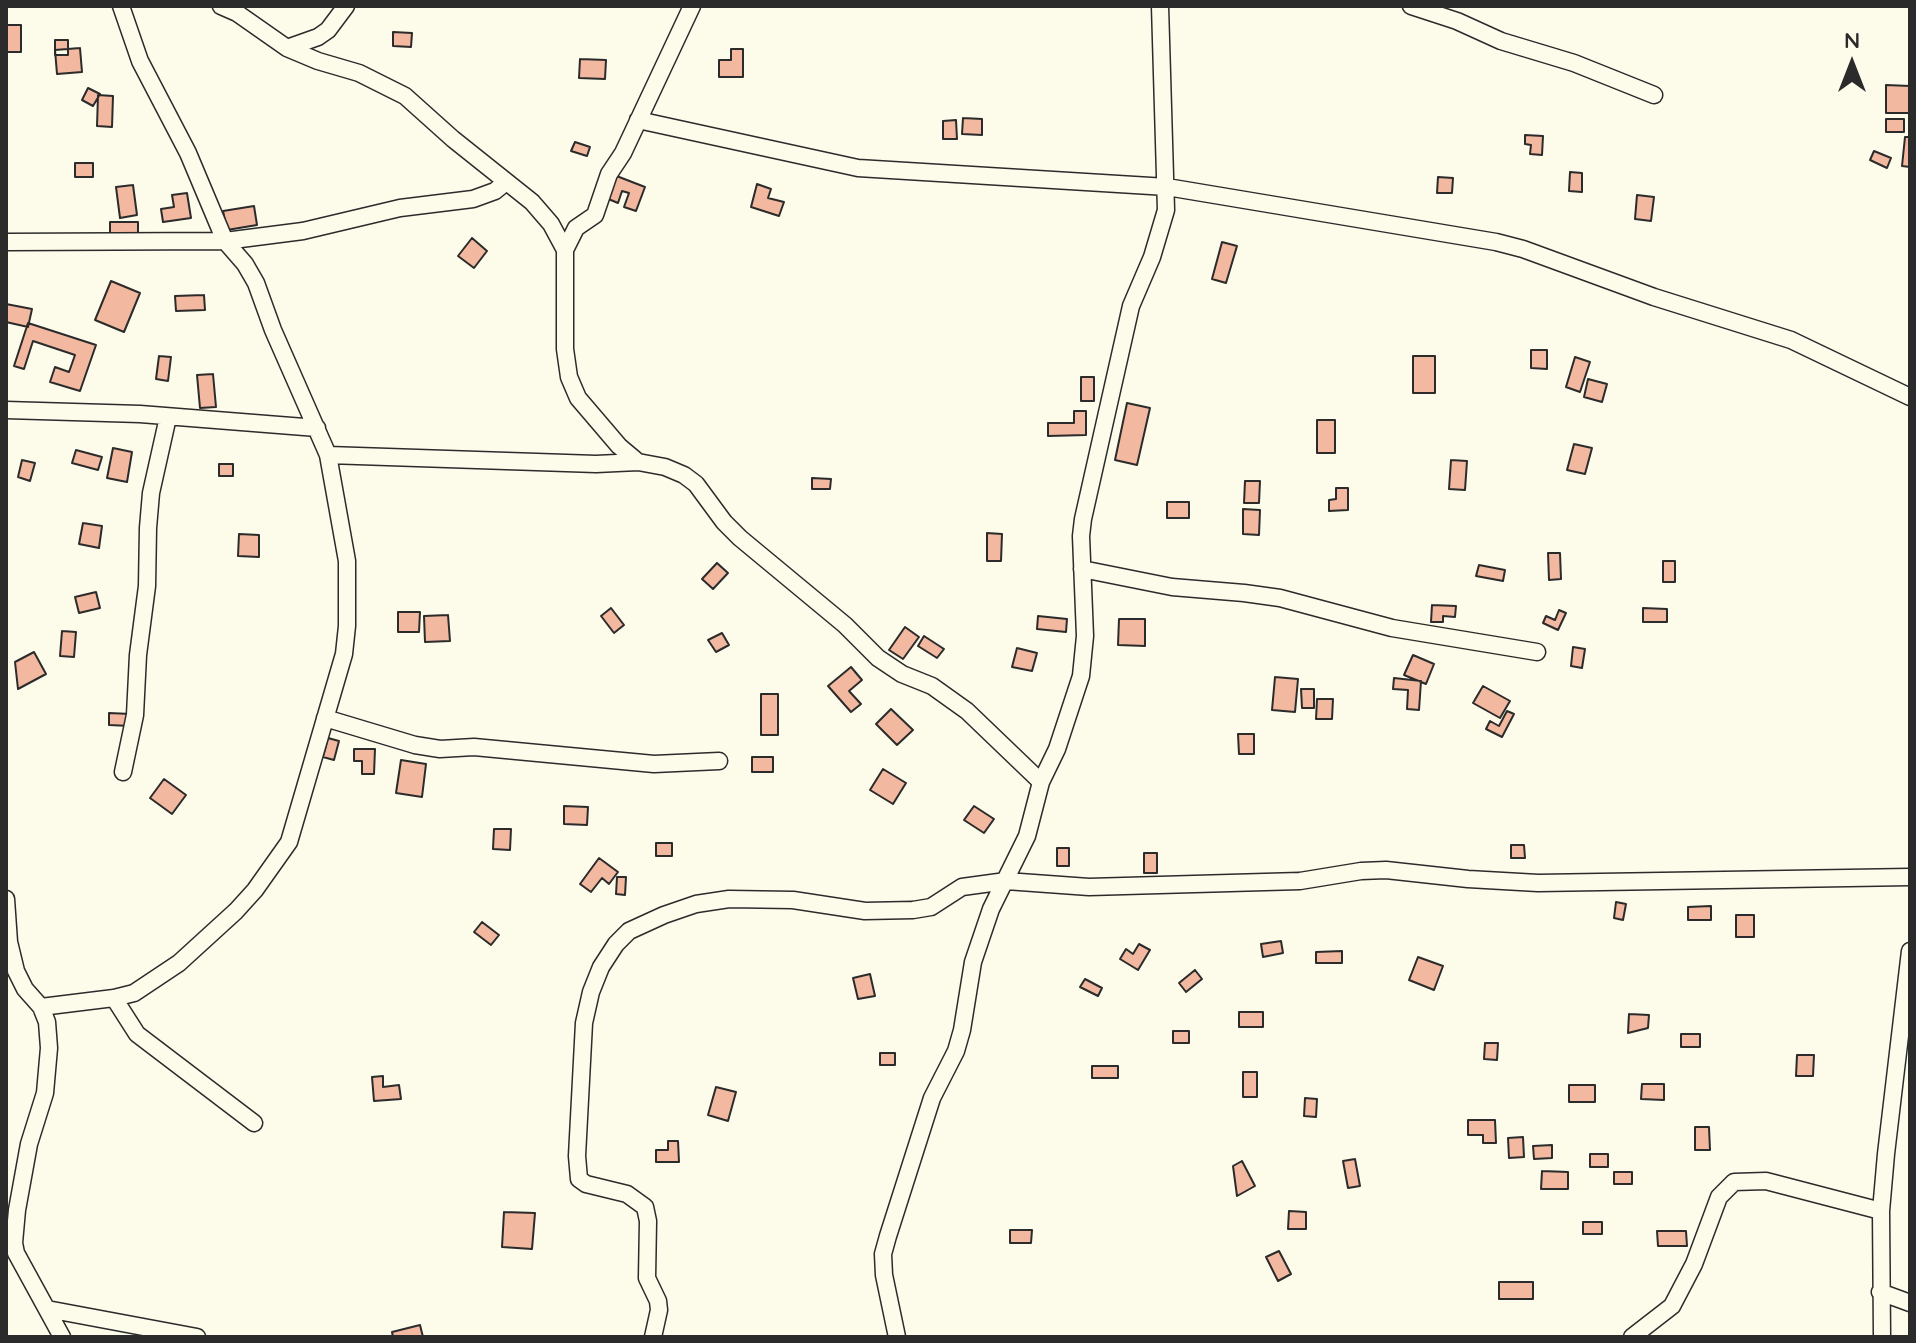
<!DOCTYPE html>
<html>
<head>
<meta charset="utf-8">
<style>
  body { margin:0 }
  #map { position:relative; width:1916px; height:1343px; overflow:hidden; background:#fdfbea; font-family:Quicksand,sans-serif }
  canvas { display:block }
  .frame { position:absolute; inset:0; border:8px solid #2b2b2b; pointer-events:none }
  .north { position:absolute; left:1812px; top:24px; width:80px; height:80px; -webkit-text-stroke:6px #fdfbea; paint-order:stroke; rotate:0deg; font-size:22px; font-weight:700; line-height:32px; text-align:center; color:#2b2b2b }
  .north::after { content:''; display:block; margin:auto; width:28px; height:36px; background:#2b2b2b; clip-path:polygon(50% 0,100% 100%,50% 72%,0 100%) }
</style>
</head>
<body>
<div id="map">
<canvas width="1916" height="1343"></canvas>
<div class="frame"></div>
<div class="north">N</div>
</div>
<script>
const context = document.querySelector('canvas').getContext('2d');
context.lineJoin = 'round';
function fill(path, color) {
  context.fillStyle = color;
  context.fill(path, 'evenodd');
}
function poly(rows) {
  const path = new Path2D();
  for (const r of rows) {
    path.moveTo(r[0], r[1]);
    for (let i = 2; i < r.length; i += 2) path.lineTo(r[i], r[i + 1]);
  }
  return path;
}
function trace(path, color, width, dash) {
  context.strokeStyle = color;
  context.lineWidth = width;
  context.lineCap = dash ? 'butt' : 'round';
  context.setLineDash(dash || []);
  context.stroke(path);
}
const building = poly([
  [7,25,21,25,21,52,6,52,7,25],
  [393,32,412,33,411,47,393,46,393,32],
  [55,40,68,40,68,55,55,55,55,40],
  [80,48,82,72,57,74,55,50,80,48],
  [731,49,743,49,743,77,719,77,719,60,731,60,731,49],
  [580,59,606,60,605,79,579,78,580,59],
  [1886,85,1910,86,1910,113,1886,113,1886,85],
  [88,88,100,94,93,106,82,100,88,88],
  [98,95,113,96,112,127,97,126,98,95],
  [963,118,982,119,982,135,962,134,963,118],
  [1886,119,1904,119,1904,132,1886,132,1886,119],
  [956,120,957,139,943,139,943,121,956,120],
  [1525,135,1543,136,1542,155,1530,154,1531,145,1525,144,1525,135],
  [1905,137,1910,137,1910,167,1902,166,1905,137],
  [575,142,590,147,587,156,571,151,575,142],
  [1874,151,1891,158,1887,168,1870,160,1874,151],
  [75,163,93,163,93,177,75,177,75,163],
  [1570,172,1582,173,1582,192,1569,191,1570,172],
  [614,175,645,187,636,211,624,207,629,193,622,191,618,203,606,198,614,175],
  [1438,177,1453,178,1452,193,1437,193,1438,177],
  [757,184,771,189,768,198,784,202,779,216,751,207,757,184],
  [133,185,137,215,120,218,116,187,133,185],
  [187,193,191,218,163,222,161,209,174,207,172,195,187,193],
  [1637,195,1654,197,1651,221,1635,219,1637,195],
  [254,206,257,225,227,230,223,211,254,206],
  [110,222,138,222,138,237,110,237,110,222],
  [472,238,487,251,474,268,458,256,472,238],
  [1222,242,1237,246,1226,283,1212,279,1222,242],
  [111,281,140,293,124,332,95,320,111,281],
  [204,295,205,310,176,311,175,296,204,295],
  [6,304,32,309,28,327,6,322,6,304],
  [28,323,96,345,80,391,50,382,55,367,69,372,75,355,33,341,24,369,14,366,28,323],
  [1531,350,1547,350,1547,369,1531,368,1531,350],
  [159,356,171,357,168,381,156,379,159,356],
  [1413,356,1435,356,1435,393,1413,393,1413,356],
  [1575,357,1590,362,1580,392,1566,387,1575,357],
  [213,374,216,407,200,408,197,375,213,374],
  [1081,377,1094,377,1094,401,1081,401,1081,377],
  [1588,379,1607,384,1602,402,1584,397,1588,379],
  [1127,403,1150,408,1137,465,1115,460,1127,403],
  [1074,411,1086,411,1086,435,1048,436,1048,423,1074,423,1074,411],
  [1317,420,1335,420,1335,453,1317,453,1317,420],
  [1574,444,1592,448,1585,474,1567,470,1574,444],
  [113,448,132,452,127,482,107,478,113,448],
  [76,450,102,457,98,470,72,463,76,450],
  [22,460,35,463,30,481,18,477,22,460],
  [1451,460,1467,461,1465,490,1449,489,1451,460],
  [219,464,233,464,233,476,219,476,219,464],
  [812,478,831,479,830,489,812,489,812,478],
  [1245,481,1260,481,1259,503,1244,503,1245,481],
  [1336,488,1348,488,1348,510,1329,511,1329,500,1336,499,1336,488],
  [1167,502,1189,502,1189,518,1167,518,1167,502],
  [1243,509,1260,510,1259,535,1243,534,1243,509],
  [83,523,102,526,99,548,79,544,83,523],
  [987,533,1002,534,1001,561,987,561,987,533],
  [239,534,259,535,259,557,238,556,239,534],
  [1548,553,1560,553,1561,579,1549,580,1548,553],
  [1663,561,1675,561,1675,582,1663,582,1663,561],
  [717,563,728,573,713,589,702,579,717,563],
  [1479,565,1505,570,1503,581,1476,576,1479,565],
  [96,592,100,608,79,613,75,597,96,592],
  [1432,605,1456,606,1455,617,1443,616,1443,622,1431,622,1432,605],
  [611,608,624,625,614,633,601,616,611,608],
  [1643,608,1667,609,1667,622,1643,622,1643,608],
  [1559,610,1566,613,1558,630,1543,623,1546,616,1555,620,1559,610],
  [398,612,420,612,419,632,398,632,398,612],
  [448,615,450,641,425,642,424,616,448,615],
  [1038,616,1067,619,1066,632,1037,629,1038,616],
  [1119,619,1145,619,1145,646,1118,645,1119,619],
  [905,627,919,637,903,659,889,650,905,627],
  [62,631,76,632,74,657,60,656,62,631],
  [722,633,729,645,716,652,708,640,722,633],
  [924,636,944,649,937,658,918,646,924,636],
  [1573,647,1585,649,1582,668,1571,666,1573,647],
  [1017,648,1037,653,1032,671,1012,667,1017,648],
  [34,652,46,674,18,689,15,662,34,652],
  [1413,655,1434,664,1426,684,1404,675,1413,655],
  [851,667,862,680,849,691,861,704,851,712,828,686,851,667],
  [1275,677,1298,679,1295,712,1272,710,1275,677],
  [1394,678,1421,681,1419,710,1407,709,1408,690,1393,689,1394,678],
  [1483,686,1510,701,1500,718,1473,703,1483,686],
  [1301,689,1314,689,1314,708,1302,708,1301,689],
  [761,694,778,694,778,735,761,735,761,694],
  [1317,699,1333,699,1332,719,1316,719,1317,699],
  [891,709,913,730,897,745,876,724,891,709],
  [1507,711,1514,714,1502,737,1486,729,1490,721,1499,726,1507,711],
  [109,713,131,714,130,726,109,725,109,713],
  [1238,734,1254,734,1254,754,1239,754,1238,734],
  [328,738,339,741,334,760,323,757,328,738],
  [354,749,375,749,374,774,362,774,362,761,354,761,354,749],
  [752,757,773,757,773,772,752,772,752,757],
  [401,760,426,764,422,797,396,793,401,760],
  [883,769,906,783,893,804,870,790,883,769],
  [164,779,186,795,172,814,150,798,164,779],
  [564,806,588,807,587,825,564,824,564,806],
  [974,806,994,819,984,833,964,820,974,806],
  [494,829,511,829,510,850,493,849,494,829],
  [656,843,672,843,672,856,656,856,656,843],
  [1511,845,1524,845,1525,858,1511,858,1511,845],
  [1057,848,1069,848,1069,866,1057,866,1057,848],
  [1144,853,1157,853,1157,873,1144,873,1144,853],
  [599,858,618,872,609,884,602,878,591,892,580,884,599,858],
  [617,877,626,877,625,895,616,894,617,877],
  [1616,902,1626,904,1623,920,1614,918,1616,902],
  [1711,906,1711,920,1688,920,1688,907,1711,906],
  [1736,915,1754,915,1754,937,1736,937,1736,915],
  [482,922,499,935,491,945,474,932,482,922],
  [1281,941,1283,953,1263,957,1261,944,1281,941],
  [1139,944,1150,950,1138,970,1120,959,1126,949,1133,954,1139,944],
  [1342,951,1342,963,1316,963,1316,952,1342,951],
  [1418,957,1443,966,1434,990,1409,980,1418,957],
  [1195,970,1202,979,1186,992,1179,983,1195,970],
  [870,974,875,996,858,999,853,978,870,974],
  [1085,979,1102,988,1098,996,1080,987,1085,979],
  [1239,1012,1263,1012,1263,1027,1239,1027,1239,1012],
  [1629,1014,1649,1015,1648,1028,1628,1033,1629,1014],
  [1173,1031,1189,1031,1189,1043,1173,1043,1173,1031],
  [1681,1034,1700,1034,1700,1047,1681,1047,1681,1034],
  [1485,1043,1498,1043,1497,1060,1484,1059,1485,1043],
  [880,1053,895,1053,895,1065,880,1065,880,1053],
  [1797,1055,1814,1055,1813,1076,1796,1076,1797,1055],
  [1092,1066,1118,1066,1118,1078,1092,1078,1092,1066],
  [1243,1072,1257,1072,1257,1097,1243,1097,1243,1072],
  [383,1076,383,1087,399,1085,401,1099,374,1101,372,1077,383,1076],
  [1642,1084,1664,1084,1664,1100,1641,1099,1642,1084],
  [1569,1085,1595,1085,1595,1102,1569,1102,1569,1085],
  [716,1087,736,1092,728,1121,708,1115,716,1087],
  [1305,1098,1317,1099,1316,1117,1304,1116,1305,1098],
  [1468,1120,1495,1120,1496,1143,1483,1143,1483,1135,1468,1135,1468,1120],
  [1695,1127,1709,1127,1710,1150,1695,1150,1695,1127],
  [1523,1137,1524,1157,1509,1158,1508,1138,1523,1137],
  [668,1141,678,1141,679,1162,656,1162,656,1150,668,1150,668,1141],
  [1552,1145,1552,1158,1534,1159,1533,1146,1552,1145],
  [1590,1154,1608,1154,1608,1167,1590,1167,1590,1154],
  [1355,1159,1360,1186,1348,1188,1343,1161,1355,1159],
  [1242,1161,1255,1186,1237,1196,1233,1166,1242,1161],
  [1542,1171,1568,1172,1568,1189,1541,1189,1542,1171],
  [1614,1172,1632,1172,1632,1184,1614,1184,1614,1172],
  [1289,1211,1306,1212,1306,1229,1288,1229,1289,1211],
  [504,1212,535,1213,532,1249,502,1247,504,1212],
  [1583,1222,1602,1222,1602,1234,1583,1234,1583,1222],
  [1010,1230,1032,1230,1031,1243,1010,1243,1010,1230],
  [1657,1231,1686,1231,1687,1246,1658,1246,1657,1231],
  [1279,1251,1291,1274,1278,1281,1266,1257,1279,1251],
  [1499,1282,1533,1282,1533,1299,1499,1299,1499,1282],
  [420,1325,423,1337,393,1337,392,1332,420,1325]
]);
fill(building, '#f2b8a0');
trace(building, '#2b2b2b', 2);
const minor = poly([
  [221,6,237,13,287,48,318,61,359,73,405,96,453,139,532,202,551,224,565,250,565,349,569,377,578,398,619,446,638,462,665,467,684,475,696,484,724,522,740,538,845,625,878,658,902,674,932,686,967,711,1041,782],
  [1411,6,1457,21,1501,41,1574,63,1654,95],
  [287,48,318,37,328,30,346,6],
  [638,120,858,168,1167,187,1496,242,1523,249,1654,297,1791,340,1910,397],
  [6,242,225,241,303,231,400,208,473,199,495,191,506,182],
  [565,250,576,228,595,215,609,174,623,153,692,6],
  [6,410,140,414,317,428],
  [328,455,596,464,638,462],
  [1082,569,1172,587,1244,593,1280,598,1392,628,1537,652],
  [325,718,415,745,440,749,474,747,654,764,719,761],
  [123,772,135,715,138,655,147,586,148,528,151,493,168,417],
  [6,899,9,942,16,971,25,989,41,1007,47,1022,49,1048,45,1093,29,1144,17,1210,14,1243,16,1253,62,1337],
  [114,998,137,1034,254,1123],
  [41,1007,114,998,134,993,179,963,236,911,255,890,289,842,344,654,347,626,347,561,328,455,273,330,256,283,245,264,225,241,188,153,140,61,121,6],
  [1880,1292,1910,1303],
  [47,1309,197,1337],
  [653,1337,659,1310,658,1301,647,1278,648,1221,645,1207,627,1194,586,1184,579,1179,577,1156,584,1023,591,992,601,967,616,944,629,931,664,915,696,904,729,899,793,900,865,911,913,910,931,907,962,887,1006,881,1089,887,1300,881,1361,871,1386,870,1468,879,1538,883,1910,877],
  [897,1337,884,1275,883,1254,888,1236,932,1098,956,1051,962,1030,973,962,991,909,1027,836,1041,782,1057,749,1081,676,1085,636,1081,536,1083,519,1131,306,1152,257,1166,210,1160,6],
  [1632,1337,1672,1306,1694,1264,1719,1197,1734,1182,1766,1181,1881,1211],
  [1882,1337,1881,1211,1886,1154,1910,951]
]);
trace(minor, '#2b2b2b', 19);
trace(minor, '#fdfbea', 16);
</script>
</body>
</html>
